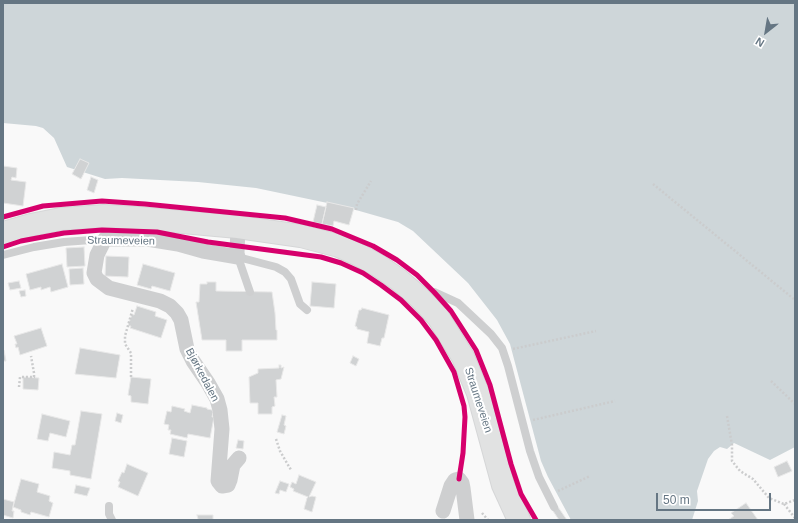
<!DOCTYPE html>
<html>
<head>
<meta charset="utf-8">
<style>
  body { margin:0 }
  #map { position:relative; width:798px; height:523px; overflow:hidden; background:#f9f9f9; font-family:Helvetica,sans-serif }
  canvas { display:block }
  .frame { position:absolute; inset:0; border:4px solid #657683; pointer-events:none }
  .north { position:absolute; left:746px; top:12px; width:40px; height:40px; -webkit-text-stroke:3px #fff; paint-order:stroke; rotate:211deg; font-size:11px; font-weight:700; line-height:16px; text-align:center; color:#657683 }
  .north::after { content:''; display:block; margin:auto; width:14px; height:18px; background:#657683; clip-path:polygon(50% 0,100% 100%,50% 72%,0 100%) }
  .scale { position:absolute; left:656px; top:493px; width:115px; height:18px; box-sizing:border-box; border:2px solid #657683; border-top:0; padding-left:5px; font-size:12px; line-height:14px; white-space:nowrap; color:#657683; -webkit-text-stroke:3px #fff; paint-order:stroke }
</style>
</head>
<body>
<div id="map">
<canvas width="798" height="523"></canvas>
<div class="frame"></div>
<div class="north">N</div>
<div class="scale">50 m</div>
</div>
<script>
const context = document.querySelector('canvas').getContext('2d');
context.lineJoin = 'round';
function fill(path, color) {
  context.fillStyle = color;
  context.fill(path, 'evenodd');
}
function poly(rows) {
  const path = new Path2D();
  for (const r of rows) {
    path.moveTo(r[0], r[1]);
    for (let i = 2; i < r.length; i += 2) path.lineTo(r[i], r[i + 1]);
  }
  return path;
}
function trace(path, color, width, dash) {
  context.strokeStyle = color;
  context.lineWidth = width;
  context.lineCap = dash ? 'butt' : 'round';
  context.setLineDash(dash || []);
  context.stroke(path);
}
function drawText(font, color, halo, rows, align = 'center') {
  context.font = font + ' Helvetica,sans-serif';
  context.lineWidth = 4;
  context.setLineDash([]);
  context.textBaseline = 'middle';
  context.strokeStyle = halo;
  context.fillStyle = color;
  for (const [text, x, y, turn = 0] of rows) {
    context.save();
    context.translate(x, y);
    context.rotate((+turn || 0) * Math.PI / 180);
    context.textAlign = isNaN(turn) ? turn : align;
    if (halo) context.strokeText(text, 0, 0);
    context.fillText(text, 0, 0);
    context.restore();
  }
}
fill(poly([
  [3,3,795,3,795,447,770,460,734,443,727,449,720,447,714,451,708,459,697,491,698,501,692,520,571,520,548,477,541,461,510,344,497,320,468,283,413,231,398,222,356,210,337,205,256,188,198,182,122,178,105,179,67,167,54,138,43,128,36,126,3,123]
]), '#ced6d9');
const building = poly([
  [80,159,89,163,81,179,72,174,80,159],
  [3,166,17,168,16,178,12,177,11,180,26,182,23,206,3,203,3,166],
  [91,177,98,180,94,193,87,190,91,177],
  [327,202,354,208,349,225,334,221,333,226,322,224,327,202],
  [317,205,326,207,322,224,313,222,317,205],
  [84,247,85,266,67,267,66,248,84,247],
  [106,256,129,257,128,277,105,276,106,256],
  [62,264,68,287,51,292,50,287,41,290,41,287,30,290,26,274,62,264],
  [143,264,175,273,170,291,152,286,151,289,137,285,143,264],
  [83,268,84,284,70,285,69,269,83,268],
  [19,281,21,288,10,290,8,283,19,281],
  [207,282,216,282,216,291,272,292,275,313,276,330,277,330,277,340,242,340,242,351,226,351,226,340,202,340,196,302,199,302,200,284,207,284,207,282],
  [312,282,336,284,334,308,310,306,312,282],
  [25,290,26,296,21,297,19,291,25,290],
  [137,306,156,312,155,316,167,320,161,338,130,328,131,326,128,326,132,314,134,315,137,306],
  [362,308,389,315,384,338,382,338,380,346,367,343,369,332,357,329,357,327,355,326,359,310,361,310,362,308],
  [41,328,47,346,20,355,18,347,16,348,15,344,17,344,14,336,41,328],
  [80,348,120,355,116,378,75,374,80,348],
  [3,350,4,350,6,361,3,361,3,350],
  [353,356,359,359,356,366,350,363,353,356],
  [279,365,281,365,281,368,284,367,281,379,276,380,277,397,274,397,275,406,272,407,272,414,258,414,258,403,250,403,249,377,258,373,258,369,279,368,279,365],
  [23,377,39,378,38,390,23,389,23,377],
  [131,377,151,379,148,404,131,402,131,396,128,395,131,377],
  [192,405,207,408,207,409,212,410,213,412,212,417,214,417,210,438,188,434,187,438,170,434,171,430,168,430,169,425,164,424,167,411,171,412,172,406,185,409,184,411,190,413,192,405],
  [81,411,102,414,91,479,70,475,70,471,52,468,54,452,70,455,72,445,75,445,81,411],
  [117,413,123,415,121,423,115,421,117,413],
  [42,414,70,421,66,437,50,433,48,441,37,439,42,414],
  [282,415,286,416,284,425,286,426,284,434,277,432,282,415],
  [172,438,187,441,184,457,169,454,172,438],
  [238,440,244,441,243,449,236,448,238,440],
  [787,461,792,471,778,477,774,467,787,461],
  [127,464,148,473,138,496,118,487,120,482,118,481,122,472,124,473,127,464],
  [299,475,316,482,309,497,312,496,316,497,312,512,304,509,307,498,308,497,293,491,294,489,290,487,292,482,296,484,299,475],
  [21,479,39,484,37,492,50,496,49,501,53,503,49,517,31,512,30,515,21,512,21,510,13,507,21,479],
  [280,481,289,484,286,492,280,490,279,494,275,493,280,481],
  [76,485,90,488,87,496,74,493,76,485],
  [3,499,14,502,12,511,14,511,13,518,3,515,3,499],
  [746,503,758,520,728,520,734,516,731,513,746,503],
  [558,507,567,520,559,520,553,511,558,507],
  [197,515,213,515,213,520,196,520,198,519,197,515]
]);
fill(building, '#d0d2d3');
trace(building, '#e8e8e8', 1);
const primary = poly([
  [3,233,31,225,61,219,104,216,138,218,238,227,301,236,339,246,359,255,379,266,399,280,420,298,438,317,463,357,478,393,503,485,519,520]
]);
trace(primary, '#d5d6d7', 24);
trace(poly([
  [653,184,795,300],
  [356,210,357,204,371,181],
  [513,349,596,331],
  [131,377,131,353,125,344,125,336,133,308],
  [771,381,795,404],
  [19,387,20,377,34,377,34,373,31,356],
  [727,416,732,445,732,461,740,471,753,479,769,498,784,504,795,500],
  [533,420,615,401],
  [276,439,280,451,291,470],
  [558,491,590,476],
  [784,504,795,518],
  [482,513,488,520]
]), '#cbcccd', 2.5, [2, 2]);
trace(poly([
  [3,255,34,247,64,242,105,239],
  [238,257,276,267,285,272,291,279,300,304,307,310],
  [238,257,250,292],
  [421,297,434,292,458,303,491,334,502,348,508,366,530,451,539,477,554,507],
  [109,506,109,514,112,520]
]), '#cecfd0', 8);
trace(poly([
  [238,227,237,253,238,257,203,251,178,244,147,239,105,239,97,255,94,273,97,279,109,288,160,301,170,306,177,313,181,320,187,349,193,361,208,383,217,399,220,410,222,429,218,481,222,486,228,485,230,480,233,465,239,458],
  [443,511,451,486,455,480,459,479,462,483,463,488,467,520]
]), '#cecfd0', 15);
trace(primary, '#e1e2e2', 22);
trace(poly([
  [3,217,43,206,102,201,145,204,285,218,332,229,373,246,397,260,417,275,434,292,451,311,476,350,490,385,511,464,521,494,536,520],
  [3,247,21,241,64,233,102,230,157,232,208,242,321,257,341,263,363,273,381,285,401,300,421,320,436,340,454,372,464,406,465,417,463,453,459,479]
]), '#d6006c', 5);
drawText('11px', '#657683', '#fff', [
  ["Straumeveien",121,241,1],
  ["Bjørkedalen",202,375,62],
  ["Straumeveien",478,400,72]
]);
</script>
</body>
</html>
